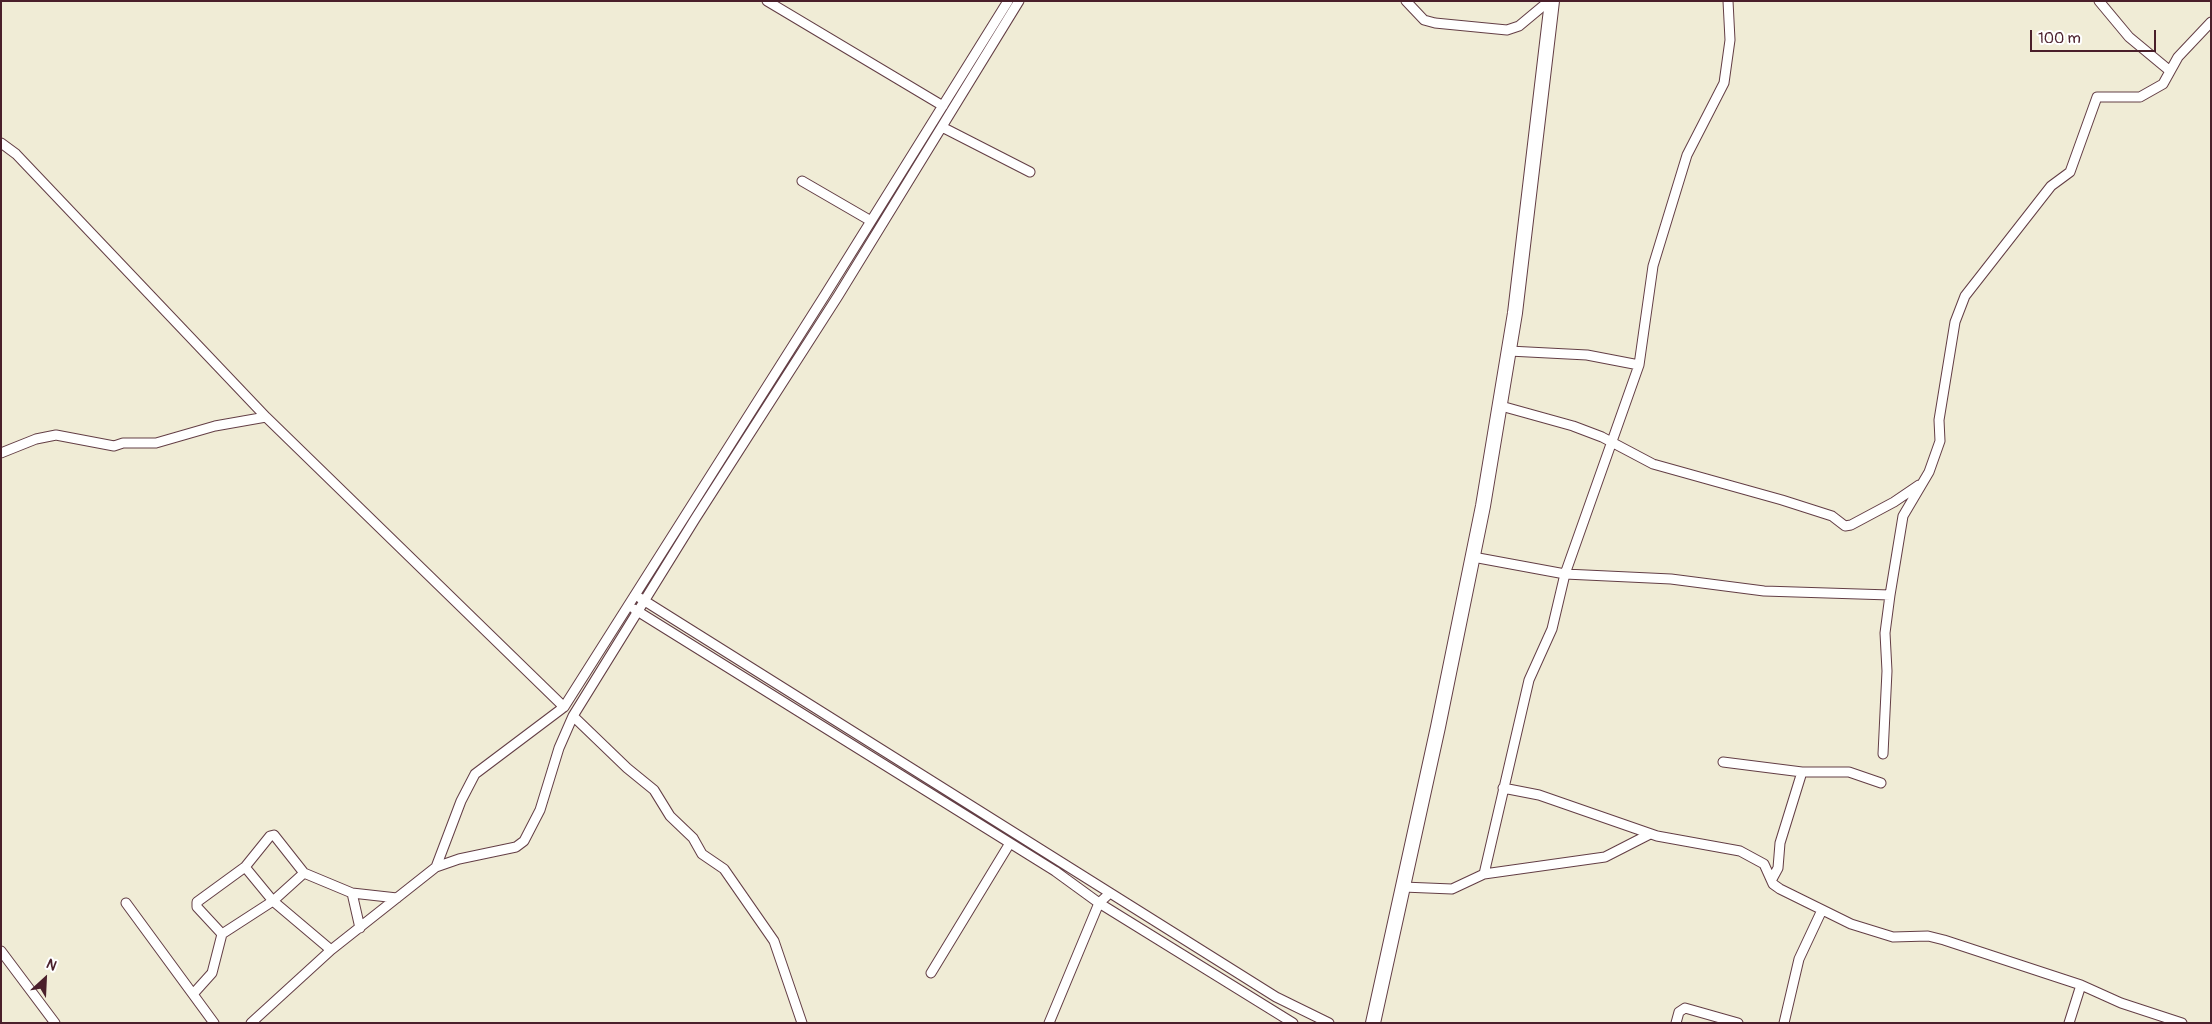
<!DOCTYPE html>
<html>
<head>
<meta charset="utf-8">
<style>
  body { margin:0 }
  #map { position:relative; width:2212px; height:1024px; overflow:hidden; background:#f0ecd6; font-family:Pangolin,sans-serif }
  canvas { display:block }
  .frame { position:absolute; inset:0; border:2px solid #4a1f2b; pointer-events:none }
  .north { position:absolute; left:20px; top:954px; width:50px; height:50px; -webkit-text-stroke:4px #fff; paint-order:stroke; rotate:25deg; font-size:14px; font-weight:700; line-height:20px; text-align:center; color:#4a1f2b }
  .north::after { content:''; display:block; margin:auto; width:18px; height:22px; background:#4a1f2b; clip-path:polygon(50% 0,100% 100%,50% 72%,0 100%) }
  .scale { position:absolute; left:2030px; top:30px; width:126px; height:22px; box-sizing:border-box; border:2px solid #4a1f2b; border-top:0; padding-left:6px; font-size:15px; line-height:18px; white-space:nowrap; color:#4a1f2b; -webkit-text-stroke:4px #fff; paint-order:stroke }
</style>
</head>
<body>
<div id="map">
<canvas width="2212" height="1024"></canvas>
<div class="frame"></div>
<div class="north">N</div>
<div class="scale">100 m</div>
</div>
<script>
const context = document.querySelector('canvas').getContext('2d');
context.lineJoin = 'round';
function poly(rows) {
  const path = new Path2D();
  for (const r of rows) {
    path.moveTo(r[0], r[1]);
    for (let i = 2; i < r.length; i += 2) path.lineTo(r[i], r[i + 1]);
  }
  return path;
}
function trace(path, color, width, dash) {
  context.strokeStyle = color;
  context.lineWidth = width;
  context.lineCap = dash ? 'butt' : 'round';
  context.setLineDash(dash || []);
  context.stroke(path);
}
const minor = poly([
  [767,1,943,106],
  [1406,1,1424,20,1435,23,1507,30,1519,26,1549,1],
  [2099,1,2129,37,2170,71],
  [942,127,1030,172],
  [1,143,16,154,266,417,564,707],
  [802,181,871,221],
  [1509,351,1587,355,1639,365],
  [1501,406,1573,426,1602,437,1653,464,1782,500,1832,516,1845,526,1851,525,1894,502,1919,485],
  [1,453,36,439,56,435,114,446,123,443,156,443,215,426,266,417],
  [1473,557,1565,574,1671,579,1764,591,1890,595,1903,516,1929,472,1940,441,1939,420,1955,322,1965,296,2051,186,2070,172,2097,97,2140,97,2163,84,2178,57,2211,22],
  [640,598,1276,997,1329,1023],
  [634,609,1055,871,1099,903,1293,1023],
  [573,716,627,768,654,790,670,816,693,838,702,854,724,869,774,941,802,1023],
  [1883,754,1887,671,1885,633,1890,595],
  [1723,762,1802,772,1849,772,1881,783],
  [1503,788,1539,795,1657,836,1740,851,1764,864,1773,884,1780,889,1851,924,1893,937,1928,936,1944,940,2081,985,2069,1023],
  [245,867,273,901,331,950],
  [436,867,461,801,475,774,564,707,825,295,1008,1],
  [304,873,273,901,222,934,197,907,197,902,245,867,270,836,274,835,304,873,352,893,397,898],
  [1484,874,1605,857,1650,834],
  [1772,879,1778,868,1780,843,1802,772],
  [1403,887,1452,889,1484,874,1529,680,1552,629,1565,574,1639,365,1653,266,1687,155,1724,83,1730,40,1728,1],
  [352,893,360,928],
  [126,903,214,1023],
  [1,951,55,1023],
  [931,973,1010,843],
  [2081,985,2121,1003,2182,1023],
  [194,993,212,973,222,934],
  [251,1023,331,950,436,867,459,859,516,847,524,841,540,810,559,748,573,716,695,519,838,296,1019,1],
  [1049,1023,1099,903,1110,893],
  [1676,1023,1679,1012,1685,1008,1738,1023],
  [1784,1023,1799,959,1822,910]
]);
const primary = poly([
  [1373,1023,1438,727,1483,506,1515,313,1552,1]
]);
trace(minor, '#633e45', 11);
trace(primary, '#633e45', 16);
trace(minor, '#fff', 9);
trace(primary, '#fff', 14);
</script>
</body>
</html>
